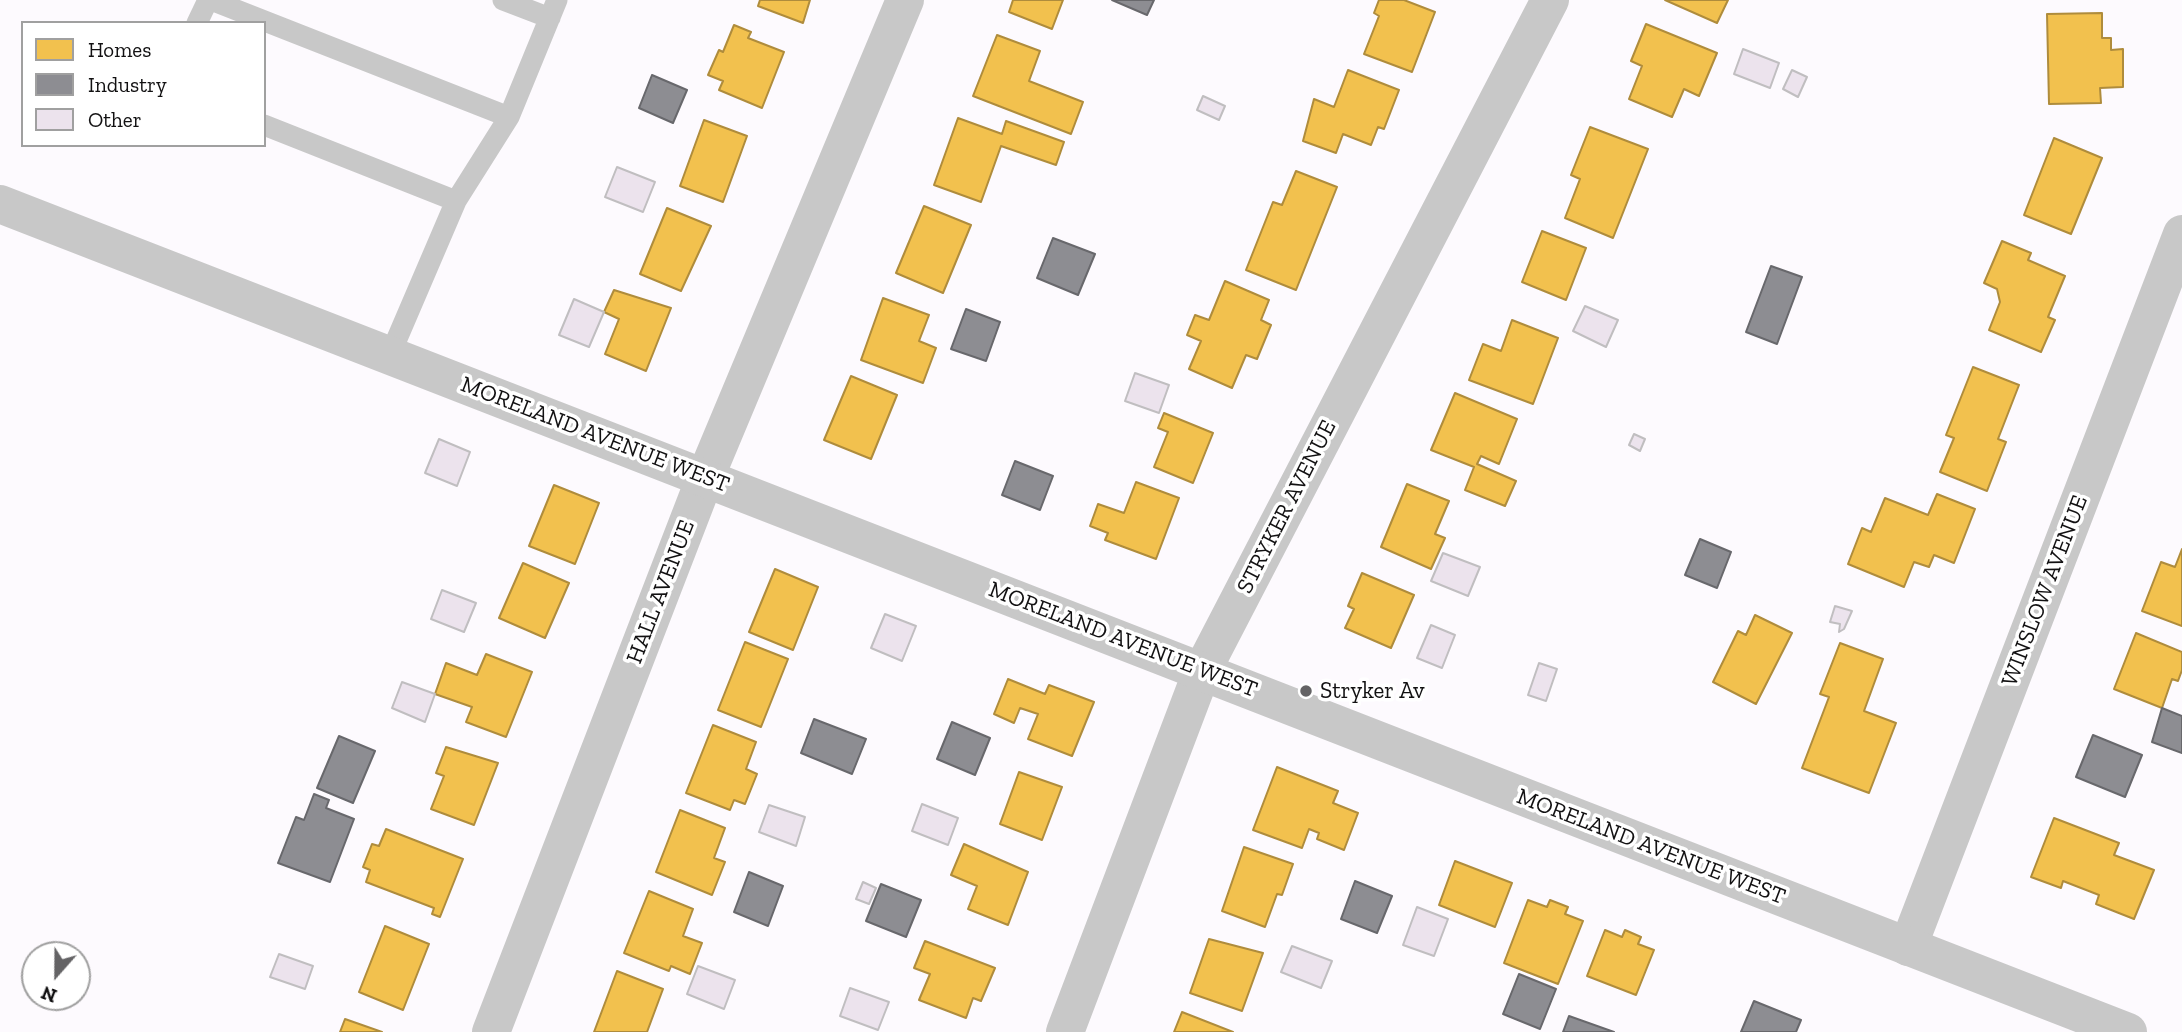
<!DOCTYPE html>
<html>
<head>
<meta charset="utf-8">
<style>
  body { margin:0 }
  #map { position:relative; width:2182px; height:1032px; overflow:hidden; background:#fdfafe; font-family:"Zilla Slab",serif }
  canvas { display:block }
  .legend { position:absolute; left:21px; top:21px; width:245px; height:126px; box-sizing:border-box; background:#fff; border:2px solid #a0a0a0; margin:0; padding:9px 12px; list-style:none; font-size:21px; color:#121112 }
  .legend li { display:flex; align-items:center; gap:14px; height:35px }
  .legend b { width:35px; border:2px solid #a0a0a0 }
  .north { position:absolute; left:21px; top:941px; width:70px; height:70px; box-sizing:border-box; background:#fff; border:2px solid #a0a0a0; border-radius:50%; rotate:201deg; font-size:19px; font-weight:700; line-height:28px; text-align:center; color:#121112 }
  .north::after { content:''; display:block; margin:auto; width:24px; height:32px; background:#646365; clip-path:polygon(50% 0,100% 100%,50% 72%,0 100%) }
</style>
</head>
<body>
<div id="map">
<canvas width="2182" height="1032"></canvas>
<ul class="legend">
<li><b style="height:19px;background:#f2c14e"></b>Homes</li>
<li><b style="height:19px;background:#8d8d92"></b>Industry</li>
<li><b style="height:19px;background:#ece3ed"></b>Other</li>
</ul>
<div class="north">N</div>
</div>
<script>
const context = document.querySelector('canvas').getContext('2d');
context.lineJoin = 'round';
function fill(path, color) {
  context.fillStyle = color;
  context.fill(path, 'evenodd');
}
function poly(rows) {
  const path = new Path2D();
  for (const r of rows) {
    path.moveTo(r[0], r[1]);
    for (let i = 2; i < r.length; i += 2) path.lineTo(r[i], r[i + 1]);
  }
  return path;
}
function trace(path, color, width, dash) {
  context.strokeStyle = color;
  context.lineWidth = width;
  context.lineCap = dash ? 'butt' : 'round';
  context.setLineDash(dash || []);
  context.stroke(path);
}
function drawText(font, color, halo, rows, align = 'center') {
  context.font = font + ' "Zilla Slab",serif';
  context.lineWidth = 7;
  context.setLineDash([]);
  context.textBaseline = 'middle';
  context.strokeStyle = halo;
  context.fillStyle = color;
  for (const [text, x, y, turn = 0] of rows) {
    context.save();
    context.translate(x, y);
    context.rotate((+turn || 0) * Math.PI / 180);
    context.textAlign = isNaN(turn) ? turn : align;
    if (halo) context.strokeText(text, 0, 0);
    context.fillText(text, 0, 0);
    context.restore();
  }
}
const homes = poly([
  [760,0,810,0,803,23,758,6,760,0],
  [1013,0,1063,0,1052,29,1009,12,1013,0],
  [1379,0,1404,0,1435,12,1412,72,1364,54,1379,16,1374,13,1379,0],
  [1665,0,1728,0,1717,23,1665,0],
  [2102,13,2102,38,2111,38,2111,50,2123,49,2123,87,2100,88,2101,103,2049,104,2047,14,2102,13],
  [1646,24,1717,53,1699,96,1684,89,1672,117,1629,99,1642,66,1631,61,1646,24],
  [734,25,751,32,748,38,784,52,762,108,719,90,723,81,708,75,719,50,723,52,734,25],
  [997,35,1040,51,1029,81,1083,102,1071,134,973,96,997,35],
  [1348,70,1399,90,1384,129,1378,127,1371,145,1343,134,1336,153,1303,141,1314,99,1334,107,1348,70],
  [958,118,1002,134,1006,121,1064,142,1056,165,1001,146,981,202,934,185,958,118],
  [704,120,747,136,723,202,680,186,704,120],
  [1590,127,1648,149,1613,238,1565,218,1580,179,1571,175,1590,127],
  [2054,138,2102,158,2071,234,2024,215,2054,138],
  [1296,171,1337,187,1296,290,1246,270,1273,202,1282,205,1296,171],
  [924,206,971,225,943,293,896,273,924,206],
  [667,208,711,226,681,291,640,274,667,208],
  [1542,231,1586,248,1566,300,1522,282,1542,231],
  [2002,241,2031,253,2028,260,2065,276,2048,317,2055,320,2041,352,1989,330,2000,302,1997,289,1984,283,2002,241],
  [1225,281,1269,300,1261,320,1271,325,1257,359,1246,355,1232,388,1189,369,1201,341,1187,335,1195,315,1209,320,1225,281],
  [614,290,671,308,646,371,605,354,619,319,604,312,614,290],
  [883,298,929,315,919,341,936,348,923,383,861,360,883,298],
  [1512,320,1558,338,1533,404,1469,380,1483,344,1501,351,1512,320],
  [1973,367,2019,385,1998,439,2006,442,1987,491,1940,472,1954,438,1946,435,1973,367],
  [851,376,897,395,871,459,824,440,851,376],
  [1455,393,1517,419,1499,464,1481,456,1477,464,1516,481,1505,506,1465,490,1474,467,1431,450,1455,393],
  [1164,413,1213,433,1193,483,1154,467,1168,432,1158,428,1164,413],
  [1136,482,1179,498,1156,559,1105,540,1108,533,1090,526,1098,504,1124,513,1136,482],
  [1407,484,1449,501,1435,534,1445,538,1431,569,1381,547,1407,484],
  [554,485,599,503,575,564,529,546,554,485],
  [1937,494,1975,509,1954,563,1934,555,1929,567,1914,562,1904,587,1848,564,1862,528,1871,532,1885,498,1928,515,1937,494],
  [2182,549,2182,626,2142,611,2161,562,2175,567,2182,549],
  [523,563,569,583,545,638,499,618,523,563],
  [775,569,818,587,793,650,749,632,775,569],
  [1362,573,1414,595,1391,648,1345,628,1354,609,1348,606,1362,573],
  [1755,615,1792,633,1756,704,1713,682,1738,631,1746,635,1755,615],
  [2136,633,2182,652,2182,670,2178,681,2172,679,2162,708,2114,689,2136,633],
  [745,642,788,659,761,727,718,710,745,642],
  [1840,643,1883,659,1864,711,1896,723,1869,793,1802,768,1829,697,1820,694,1840,643],
  [486,654,532,672,506,737,466,722,472,707,435,694,446,663,477,675,486,654],
  [1008,679,1045,694,1049,685,1094,702,1072,756,1028,739,1038,714,1020,708,1014,723,994,714,1008,679],
  [713,725,756,742,746,769,757,774,745,804,734,800,730,810,686,793,713,725],
  [446,747,498,763,474,825,431,809,444,776,436,773,446,747],
  [1277,767,1338,791,1333,803,1358,813,1344,850,1317,839,1319,833,1309,829,1302,848,1253,830,1277,767],
  [1019,772,1062,787,1042,840,1000,824,1019,772],
  [680,810,725,828,714,858,725,862,712,895,656,872,680,810],
  [2054,818,2119,843,2114,855,2154,870,2134,919,2096,904,2099,895,2063,881,2061,888,2031,877,2054,818],
  [386,829,463,859,440,917,432,914,434,908,366,882,370,870,363,867,372,844,379,846,386,829],
  [964,844,1028,872,1008,925,968,909,977,886,951,875,964,844],
  [1244,847,1293,864,1282,895,1277,894,1265,927,1222,911,1244,847],
  [1455,861,1512,883,1495,927,1439,905,1455,861],
  [649,891,693,909,683,936,702,943,690,974,671,966,669,971,624,953,649,891],
  [1528,900,1547,907,1550,900,1568,907,1565,914,1583,921,1558,984,1504,963,1528,900],
  [385,926,429,944,403,1010,359,992,385,926],
  [1605,930,1622,937,1625,930,1641,937,1638,944,1654,950,1636,995,1587,976,1605,930],
  [1209,939,1263,953,1242,1011,1190,993,1209,939],
  [925,941,995,968,981,1001,973,998,966,1018,919,1000,930,974,914,968,925,941],
  [617,971,663,989,647,1032,594,1032,617,971],
  [1182,1012,1233,1032,1174,1032,1182,1012],
  [345,1019,382,1032,340,1032,345,1019]
]);
fill(homes, '#f2c14e');
trace(homes, '#af8c3c', 2);
const industry = poly([
  [1112,0,1154,0,1147,15,1112,0],
  [652,75,687,90,673,123,639,108,652,75],
  [1053,238,1095,254,1078,295,1037,278,1053,238],
  [1771,266,1802,277,1777,344,1746,332,1771,266],
  [966,309,1000,322,986,361,951,349,966,309],
  [1015,461,1053,476,1040,510,1002,495,1015,461],
  [1700,539,1731,552,1717,588,1685,575,1700,539],
  [2162,708,2182,716,2182,753,2152,742,2162,708],
  [814,719,866,739,852,774,801,753,814,719],
  [952,722,990,738,975,775,937,759,952,722],
  [2093,735,2142,755,2125,797,2076,777,2093,735],
  [339,736,375,751,353,803,317,788,339,736],
  [314,794,329,800,326,808,354,819,330,882,278,863,296,817,304,820,314,794],
  [749,872,783,886,768,926,734,912,749,872],
  [1355,881,1392,896,1377,933,1341,919,1355,881],
  [881,884,921,900,906,937,866,921,881,884],
  [1519,974,1556,989,1540,1029,1503,1014,1519,974],
  [1754,1001,1801,1020,1796,1032,1741,1032,1754,1001],
  [1569,1016,1614,1032,1563,1032,1569,1016]
]);
fill(industry, '#8d8d92');
trace(industry, '#68686c', 2);
const building = poly([
  [1743,49,1779,63,1770,88,1734,74,1743,49],
  [1792,70,1807,77,1798,97,1783,89,1792,70],
  [1203,96,1225,106,1219,120,1197,110,1203,96],
  [617,167,655,182,643,212,605,197,617,167],
  [574,299,604,312,589,347,559,335,574,299],
  [1585,306,1618,320,1606,347,1573,331,1585,306],
  [1135,373,1169,385,1159,413,1125,401,1135,373],
  [1634,434,1645,439,1640,451,1629,445,1634,434],
  [439,439,470,452,457,486,425,473,439,439],
  [1443,553,1480,567,1468,596,1431,581,1443,553],
  [442,590,476,603,464,632,431,619,442,590],
  [1835,606,1852,611,1844,629,1839,632,1840,624,1830,622,1835,606],
  [885,614,916,626,902,661,871,648,885,614],
  [1431,625,1455,635,1442,668,1417,658,1431,625],
  [1539,663,1557,669,1546,701,1528,695,1539,663],
  [402,682,435,694,425,722,392,708,402,682],
  [922,804,958,818,948,845,912,831,922,804],
  [769,805,805,817,796,846,759,832,769,805],
  [863,882,876,888,869,904,856,899,863,882],
  [1417,907,1448,919,1434,956,1403,945,1417,907],
  [1292,946,1332,961,1321,988,1281,972,1292,946],
  [279,954,313,966,305,989,270,977,279,954],
  [698,966,735,980,724,1009,687,994,698,966],
  [850,988,889,1002,878,1030,840,1016,850,988]
]);
fill(building, '#ece3ed');
trace(building, '#c0bec0', 2);
trace(poly([
  [211,0,509,117],
  [503,0,550,18],
  [197,23,208,0],
  [264,125,456,201],
  [390,355,456,201,509,117,557,0]
]), '#c8c8c8', 21);
trace(poly([
  [1908,947,2182,234],
  [491,1032,705,478,905,0],
  [1065,1032,1202,671,1550,0]
]), '#c8c8c8', 38);
trace(poly([
  [0,204,2128,1032]
]), '#c8c8c8', 38);
for (const [x, y, r, color] of [
  [1306,691,7,"#646365"]
]) {
  const dot = new Path2D();
  dot.arc(x, y, r, 0, 2 * Math.PI);
  context.fillStyle = color;
  context.fill(dot);
  trace(dot, '#fff', 2.5);
}
drawText('23px', '#121112', '#fff', [
  ["MORELAND AVENUE WEST",595,435,21],
  ["STRYKER AVENUE",1287,507,-63],
  ["WINSLOW AVENUE",2045,591,-69],
  ["HALL AVENUE",661,592,-69],
  ["MORELAND AVENUE WEST",1123,640,21],
  ["MORELAND AVENUE WEST",1651,847,21]
]);
drawText('23px', '#121112', '#fff', [
  ["Stryker Av",1320,691]
], 'left');
</script>
</body>
</html>
